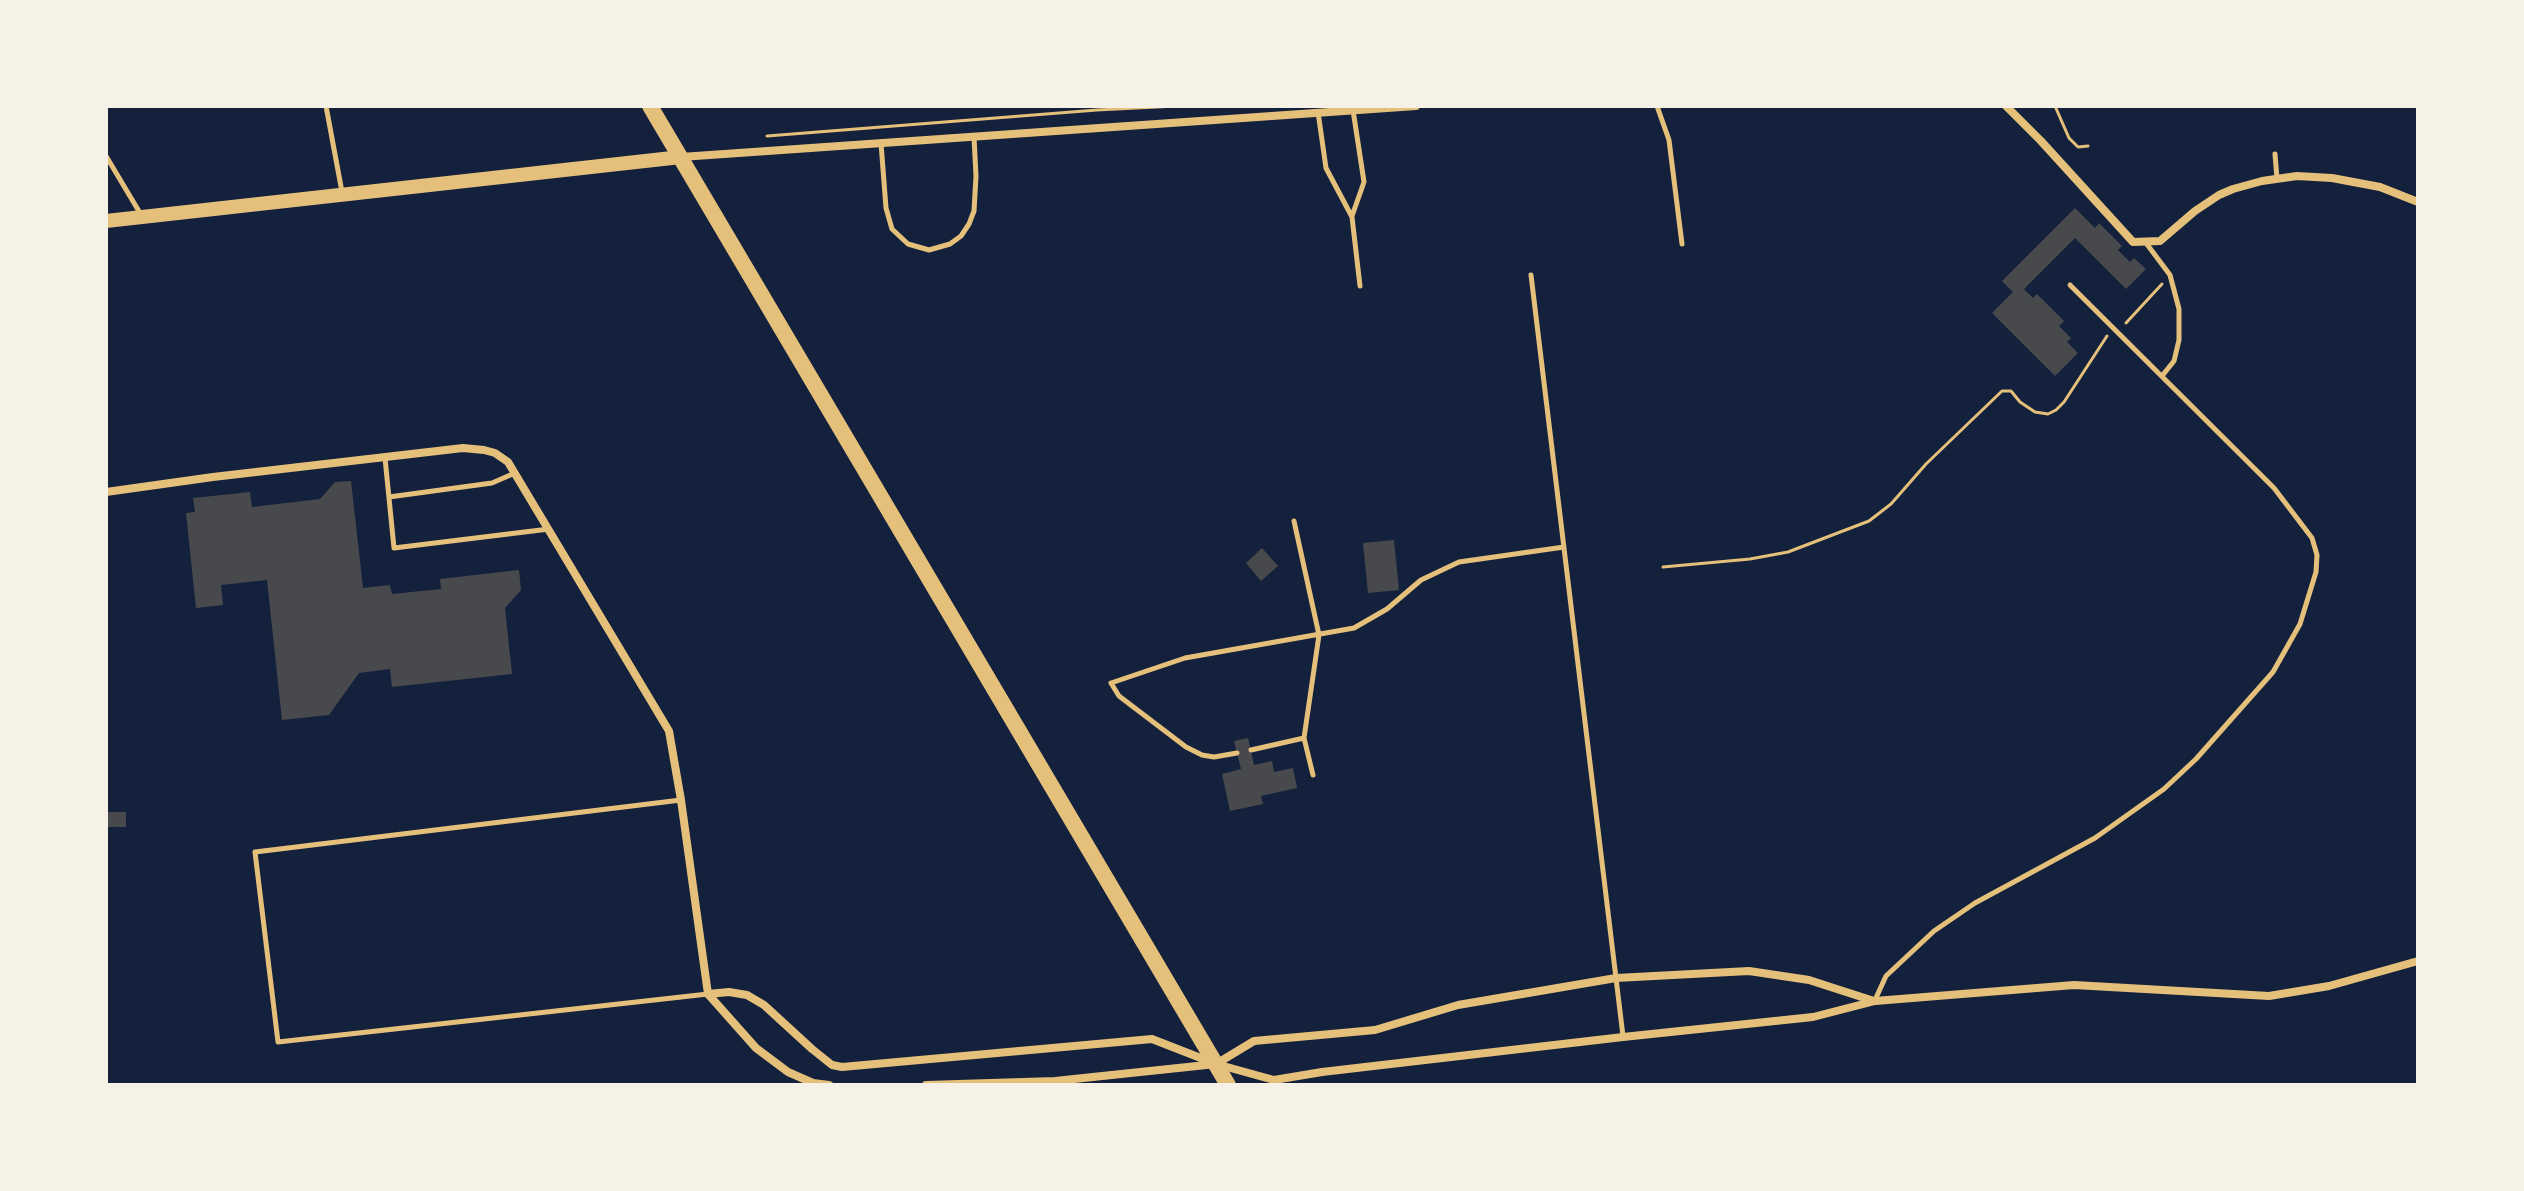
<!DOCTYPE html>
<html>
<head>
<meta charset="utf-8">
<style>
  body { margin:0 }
  #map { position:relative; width:2524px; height:1191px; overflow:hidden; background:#14213d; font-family:Ubuntu,sans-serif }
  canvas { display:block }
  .frame { position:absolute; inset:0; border:108px solid #f6f1e7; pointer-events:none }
</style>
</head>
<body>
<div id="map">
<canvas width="2524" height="1191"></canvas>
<div class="frame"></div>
</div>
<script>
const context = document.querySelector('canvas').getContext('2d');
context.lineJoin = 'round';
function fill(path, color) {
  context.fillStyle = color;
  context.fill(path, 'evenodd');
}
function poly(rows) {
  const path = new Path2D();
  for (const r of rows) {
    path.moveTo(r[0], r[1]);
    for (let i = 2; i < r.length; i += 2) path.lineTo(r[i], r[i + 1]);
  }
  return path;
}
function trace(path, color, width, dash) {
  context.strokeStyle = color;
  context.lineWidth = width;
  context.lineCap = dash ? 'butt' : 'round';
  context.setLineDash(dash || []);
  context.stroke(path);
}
fill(poly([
  [2075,208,2095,228,2099,223,2122,246,2118,250,2130,262,2134,258,2146,269,2126,289,2075,238,2024,289,2033,298,2037,294,2064,321,2059,326,2071,338,2067,342,2078,353,2055,376,1992,313,2013,292,2002,281],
  [351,481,363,588,390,585,392,594,441,589,440,579,519,570,521,590,505,608,512,674,392,687,390,669,359,673,329,715,282,720,267,580,221,585,223,605,196,608,186,513,195,512,193,498,250,492,252,507,320,499,335,482],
  [1394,540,1399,590,1368,593,1363,543],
  [1262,548,1278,566,1261,581,1246,563],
  [1248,738,1254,765,1272,761,1274,772,1293,768,1297,788,1261,796,1263,804,1230,811,1222,774,1241,769,1234,741],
  [106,812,126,812,126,827,106,827]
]), '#48494c');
trace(poly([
  [2055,106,2069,138,2078,147,2088,146],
  [767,136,1097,110,1176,106],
  [2126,323,2162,284],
  [1663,567,1750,559,1788,552,1869,521,1891,504,1926,464,2002,391,2011,391,2020,402,2035,412,2048,414,2056,410,2064,402,2107,336]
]), '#e5c07b', 3);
trace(poly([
  [326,106,342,192],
  [1657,106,1669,140,1682,244],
  [1318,112,1326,168,1352,217,1360,286],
  [881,143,886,208,892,229,908,244,929,250,950,244,961,236,969,224,974,211,976,176,974,137],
  [2275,154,2277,179],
  [106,156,140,213],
  [1352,216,1364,182,1353,110],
  [2146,243,2170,275,2179,309,2179,340,2174,361,2162,376],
  [1531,275,1623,1036],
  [385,458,394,548,549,529],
  [389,497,492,483,515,473],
  [1304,738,1313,775],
  [1251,750,1304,738,1319,635,1294,521],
  [1237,753,1214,757,1202,755,1186,747,1119,696,1111,683,1185,658,1354,628,1387,609,1421,580,1459,562,1564,547],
  [681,800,255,852,278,1042,708,994],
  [1875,1000,1886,976,1934,931,1975,903,2095,838,2164,789,2196,759,2273,672,2300,624,2316,572,2317,555,2312,538,2274,488,2070,285]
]), '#e5c07b', 5);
trace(poly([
  [2006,106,2041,141,2133,242,2160,241,2195,211,2219,195,2233,189,2262,181,2297,176,2332,178,2380,187,2418,202],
  [681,157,1416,106],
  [106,492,213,477,463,448,484,450,495,453,508,462,669,731,681,800,708,994],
  [708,994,729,992,747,995,764,1005,812,1049,832,1065,842,1067,1152,1039,1216,1064,1055,1081,926,1085],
  [708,994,756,1048,788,1072,813,1083,829,1085],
  [1216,1064,1274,1080,1322,1072,1623,1037,1813,1017,1875,1001,2074,985,2269,996,2329,986,2418,961],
  [1216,1064,1254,1041,1375,1030,1458,1005,1616,978,1749,971,1809,980,1874,1001]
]), '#e5c07b', 8);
trace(poly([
  [106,221,681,157]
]), '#e5c07b', 14);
trace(poly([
  [650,106,1228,1085]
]), '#e5c07b', 16);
</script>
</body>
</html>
